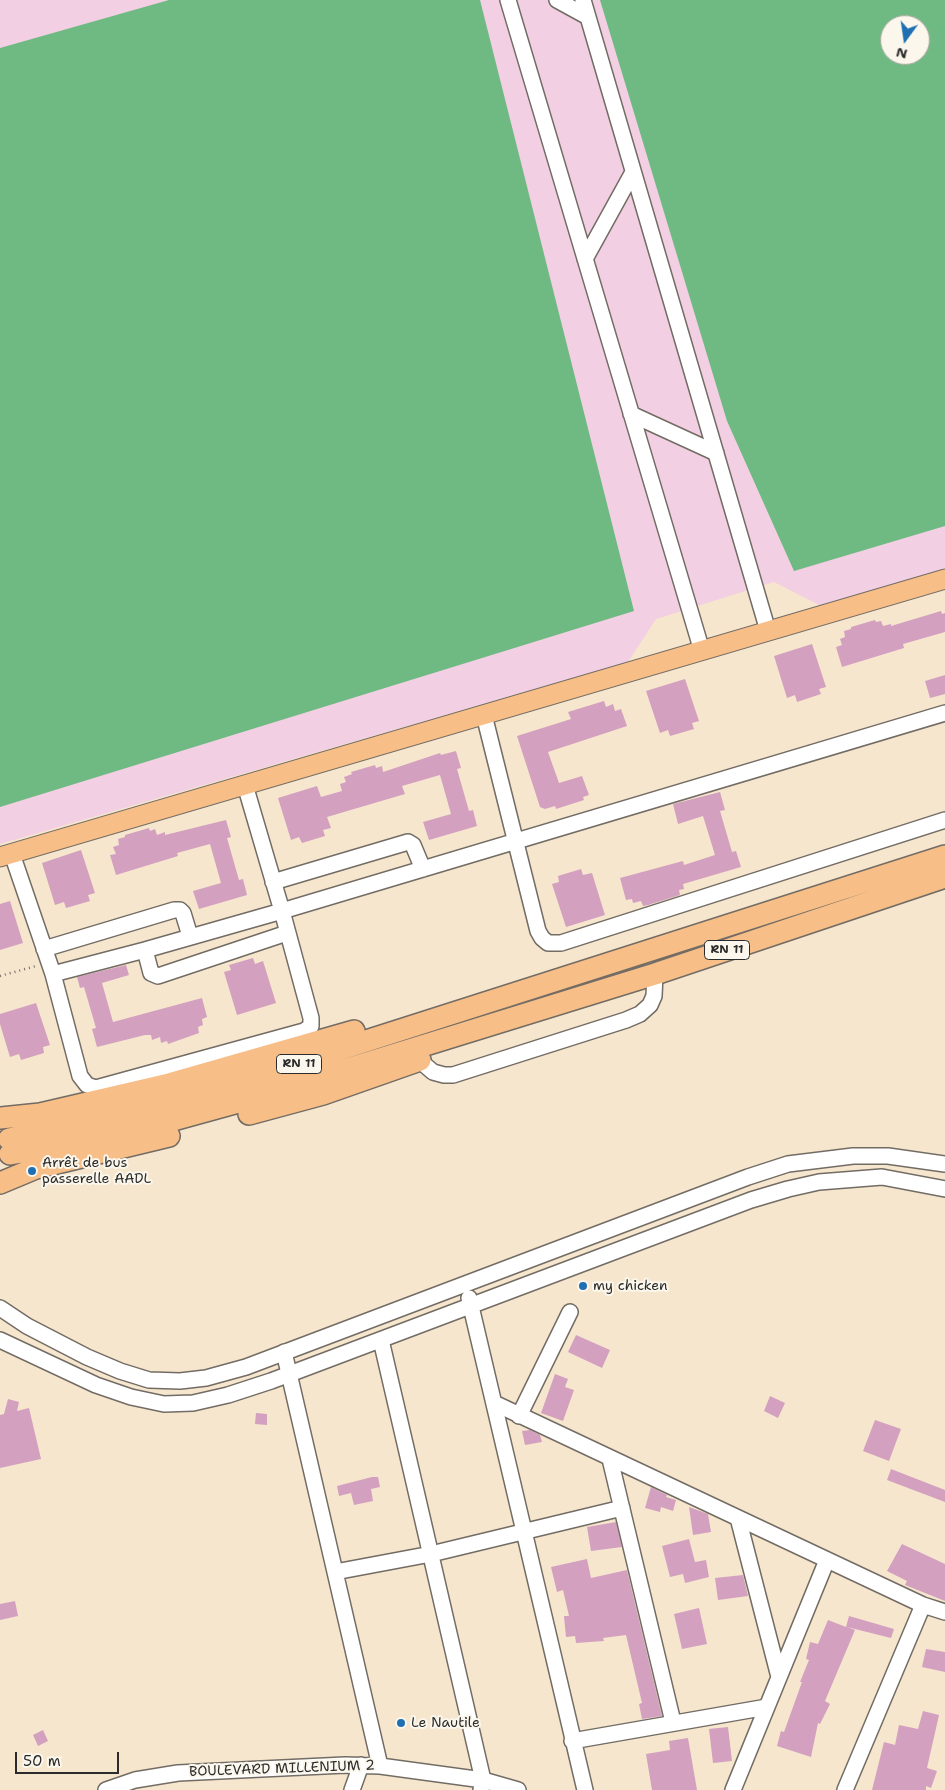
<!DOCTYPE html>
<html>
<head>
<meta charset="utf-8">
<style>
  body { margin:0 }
  #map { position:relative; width:945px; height:1790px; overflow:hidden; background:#f6e6ce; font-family:"Shantell Sans",sans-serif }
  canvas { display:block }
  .north { position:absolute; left:880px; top:15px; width:50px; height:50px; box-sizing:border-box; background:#fbf7ec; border:1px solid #a8a59f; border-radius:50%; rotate:194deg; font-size:14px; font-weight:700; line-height:20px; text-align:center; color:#2b2b2b }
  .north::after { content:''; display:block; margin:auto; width:18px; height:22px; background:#1f6fb2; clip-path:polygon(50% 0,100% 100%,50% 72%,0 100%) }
  .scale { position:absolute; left:15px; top:1752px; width:104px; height:22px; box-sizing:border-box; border:2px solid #2b2b2b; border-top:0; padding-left:6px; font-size:15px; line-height:18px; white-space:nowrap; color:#2b2b2b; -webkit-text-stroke:4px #fbf7ec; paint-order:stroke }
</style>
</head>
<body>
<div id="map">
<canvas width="945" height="1790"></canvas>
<div class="north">N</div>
<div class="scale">50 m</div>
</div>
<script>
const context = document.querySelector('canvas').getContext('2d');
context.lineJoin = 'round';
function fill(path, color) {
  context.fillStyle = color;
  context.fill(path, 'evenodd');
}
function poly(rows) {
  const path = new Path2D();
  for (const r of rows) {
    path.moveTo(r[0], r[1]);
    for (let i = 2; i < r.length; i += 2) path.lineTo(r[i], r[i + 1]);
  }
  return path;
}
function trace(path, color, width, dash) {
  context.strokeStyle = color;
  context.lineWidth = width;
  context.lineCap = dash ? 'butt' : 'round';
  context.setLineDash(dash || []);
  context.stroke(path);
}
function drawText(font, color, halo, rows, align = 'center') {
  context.font = font + ' "Shantell Sans",sans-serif';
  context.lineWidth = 4;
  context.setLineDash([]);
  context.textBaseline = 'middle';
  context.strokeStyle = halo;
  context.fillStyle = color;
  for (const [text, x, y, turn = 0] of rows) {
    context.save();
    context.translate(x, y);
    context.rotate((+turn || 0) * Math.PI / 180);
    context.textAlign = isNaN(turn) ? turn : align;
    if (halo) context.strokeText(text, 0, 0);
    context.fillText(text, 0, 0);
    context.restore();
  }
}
fill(poly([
  [0,0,945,0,945,570,821,606,774,582,656,619,628,662,0,844],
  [890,25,920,25,920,55,890,55]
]), '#f2cfe2');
fill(poly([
  [169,0,480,0,634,611,0,807,0,48],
  [600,0,945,0,945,526,794,571,727,421],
  [890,25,920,25,920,55,890,55]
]), '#6eba82');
fill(poly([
  [941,611,942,614,945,613,945,632,903,644,904,648,842,667,836,647,842,645,840,639,845,637,844,631,851,629,851,627,875,620,876,622,881,621,883,626,891,624,891,626],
  [812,644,826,687,819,689,821,694,797,702,795,695,787,698,774,656],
  [945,675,945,694,930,698,925,681],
  [685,679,699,721,692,723,694,729,670,736,668,730,660,733,646,691],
  [604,701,606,707,613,704,615,711,621,709,627,726,548,752,559,783,582,776,589,795,583,797,584,800,556,809,555,806,545,809,540,807,517,736,571,719,568,712],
  [456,751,461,768,457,769,469,811,473,810,477,826,429,840,423,822,451,814,440,775,402,786,405,794,327,817,331,828,323,830,325,836,302,843,299,837,291,840,278,798,317,786,321,797,342,791,340,784,346,782,344,777,352,774,351,772,375,765,376,768,382,766,383,772,440,753,441,755],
  [720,792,725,810,720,811,732,852,736,851,741,867,683,884,684,889,679,890,680,895,648,905,643,906,641,901,633,903,632,899,626,900,620,878,683,861,684,865,715,855,703,816,678,824,673,804],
  [226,820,231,837,227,838,239,880,243,879,247,895,199,909,193,891,221,883,210,844,177,853,178,856,116,875,110,855,116,854,113,847,119,845,118,839,125,837,125,835,149,828,150,831,155,829,157,835,165,832,165,835],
  [81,850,95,893,88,895,90,901,66,908,64,902,55,905,42,863],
  [581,869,583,875,592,873,605,915,566,927,552,884,559,882,558,876],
  [10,901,23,943,0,950,0,904],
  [253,958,255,964,263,961,276,1003,237,1015,224,972,231,970,229,965],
  [126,965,129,975,102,983,113,1022,202,998,207,1017,202,1019,203,1025,198,1027,199,1033,168,1044,167,1041,161,1043,160,1037,152,1040,151,1035,145,1035,97,1047,92,1029,96,1028,84,987,80,988,77,977],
  [36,1003,50,1045,43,1047,44,1053,21,1060,19,1054,10,1057,0,1024,0,1014],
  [576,1335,610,1350,602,1368,568,1352],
  [555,1374,568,1379,565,1387,574,1390,563,1421,541,1413],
  [770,1396,785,1403,778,1418,764,1411],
  [8,1399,19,1402,17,1411,29,1408,41,1459,0,1468,0,1415,4,1414],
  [256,1413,267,1414,267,1425,255,1424],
  [875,1420,901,1429,889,1461,863,1451],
  [530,1430,540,1435,542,1442,525,1445,522,1431],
  [891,1469,945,1490,945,1502,887,1480],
  [372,1477,378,1477,380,1487,371,1489,373,1501,354,1505,351,1493,339,1496,337,1486],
  [651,1487,667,1495,666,1497,676,1500,673,1511,661,1507,660,1512,645,1508],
  [689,1507,708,1514,711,1532,693,1535],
  [616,1522,622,1547,591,1551,587,1527],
  [689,1539,695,1562,706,1560,709,1577,685,1583,683,1574,670,1577,662,1546],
  [902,1544,945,1564,945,1601,905,1585,907,1581,887,1571],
  [587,1559,591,1578,627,1570,662,1716,642,1719,639,1704,642,1703,626,1635,603,1638,604,1641,576,1643,575,1636,566,1637,564,1616,569,1616,563,1590,557,1592,551,1567],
  [743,1575,748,1596,718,1600,715,1578],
  [15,1601,18,1616,0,1620,0,1604],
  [699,1608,707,1644,682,1649,674,1614],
  [849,1616,894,1629,891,1638,847,1627,855,1630,825,1701,830,1704,820,1724,818,1723,811,1757,777,1746,781,1731,784,1732,802,1682,800,1682,809,1660,806,1659,810,1642,818,1644,828,1620,846,1627],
  [926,1649,945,1652,945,1672,922,1667],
  [923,1711,939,1715,927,1768,937,1771,931,1788,926,1786,926,1790,872,1790,884,1742,895,1745,899,1725,918,1729],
  [728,1727,732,1761,713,1763,709,1729],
  [43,1730,48,1741,38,1746,33,1735],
  [688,1738,697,1790,652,1790,646,1754,670,1750,669,1741]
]), '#d3a0bf');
const minor = poly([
  [508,0,702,651],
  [557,0,588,17],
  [583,0,768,631],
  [585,259,633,172],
  [631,414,716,453],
  [484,715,538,931,542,938,548,943,561,943,945,820],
  [12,854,53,974,145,950,282,911,945,713],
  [273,882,408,842,413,845,423,869],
  [44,949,174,910,180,910,183,913,190,936],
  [145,950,151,973,158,976,287,933],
  [53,974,80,1076,87,1085,96,1088,304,1031,311,1026,311,1018,282,911,245,785],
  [419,1060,433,1072,444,1075,453,1075,626,1020,640,1014,650,1005,654,996,655,974],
  [469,1298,585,1790],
  [0,1308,27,1326,87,1357,120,1371,149,1380,180,1381,206,1378,246,1367,748,1177,788,1164,853,1156,888,1156,945,1164],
  [0,1340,96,1385,131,1397,164,1404,193,1403,228,1395,271,1381,751,1200,788,1189,819,1182,882,1177,945,1189],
  [381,1340,483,1780,481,1790],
  [284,1352,380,1766],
  [494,1403,923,1605,945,1612],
  [519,1416,570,1312],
  [610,1459,673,1722],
  [738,1518,779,1677],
  [335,1572,431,1554,622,1508],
  [572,1741,767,1707],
  [106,1790,135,1780,178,1773,345,1765,380,1766,483,1780,518,1790],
  [352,1790,361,1765],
  [733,1790,827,1560],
  [845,1790,923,1605]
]);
const major = poly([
  [0,857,945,579]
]);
const highway = poly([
  [249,1114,323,1094,420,1060],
  [0,1118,40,1114,165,1085,354,1031],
  [9,1139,134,1113,191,1097,945,856],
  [10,1154,81,1142,148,1127,257,1097,655,974,945,877],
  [0,1183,36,1168,169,1136]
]);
trace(minor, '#726c64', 18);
trace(major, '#726c64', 21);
trace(highway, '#726c64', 24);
trace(poly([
  [0,976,36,966]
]), '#726c64', 2.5, [1, 4]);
trace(minor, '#fff', 15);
trace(major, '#f7be87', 19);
trace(highway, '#f7be87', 21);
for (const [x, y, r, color] of [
  [32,1171,5,"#1f6fb2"],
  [583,1286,5,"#1f6fb2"],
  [401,1723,5,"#1f6fb2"]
]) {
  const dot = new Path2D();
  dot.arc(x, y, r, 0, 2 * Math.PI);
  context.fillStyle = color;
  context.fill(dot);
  trace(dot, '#fbf7ec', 2);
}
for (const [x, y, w] of [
  [727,950,45],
  [299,1064,45]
]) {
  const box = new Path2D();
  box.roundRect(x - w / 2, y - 9.5, w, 19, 4);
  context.fillStyle = '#fbf7ec';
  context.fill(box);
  trace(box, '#2b2b2b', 1);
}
drawText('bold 12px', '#2b2b2b', null, [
  ["RN 11",727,950],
  ["RN 11",299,1064]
]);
drawText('14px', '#2b2b2b', '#fbf7ec', [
  ["Arrêt de bus",42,1163],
  ["passerelle AADL",42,1179],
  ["my chicken",593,1286],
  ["Le Nautile",411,1723]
], 'left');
drawText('14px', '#2b2b2b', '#fbf7ec', [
  ["BOULEVARD MILLENIUM 2",282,1769,-2]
]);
</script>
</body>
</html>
